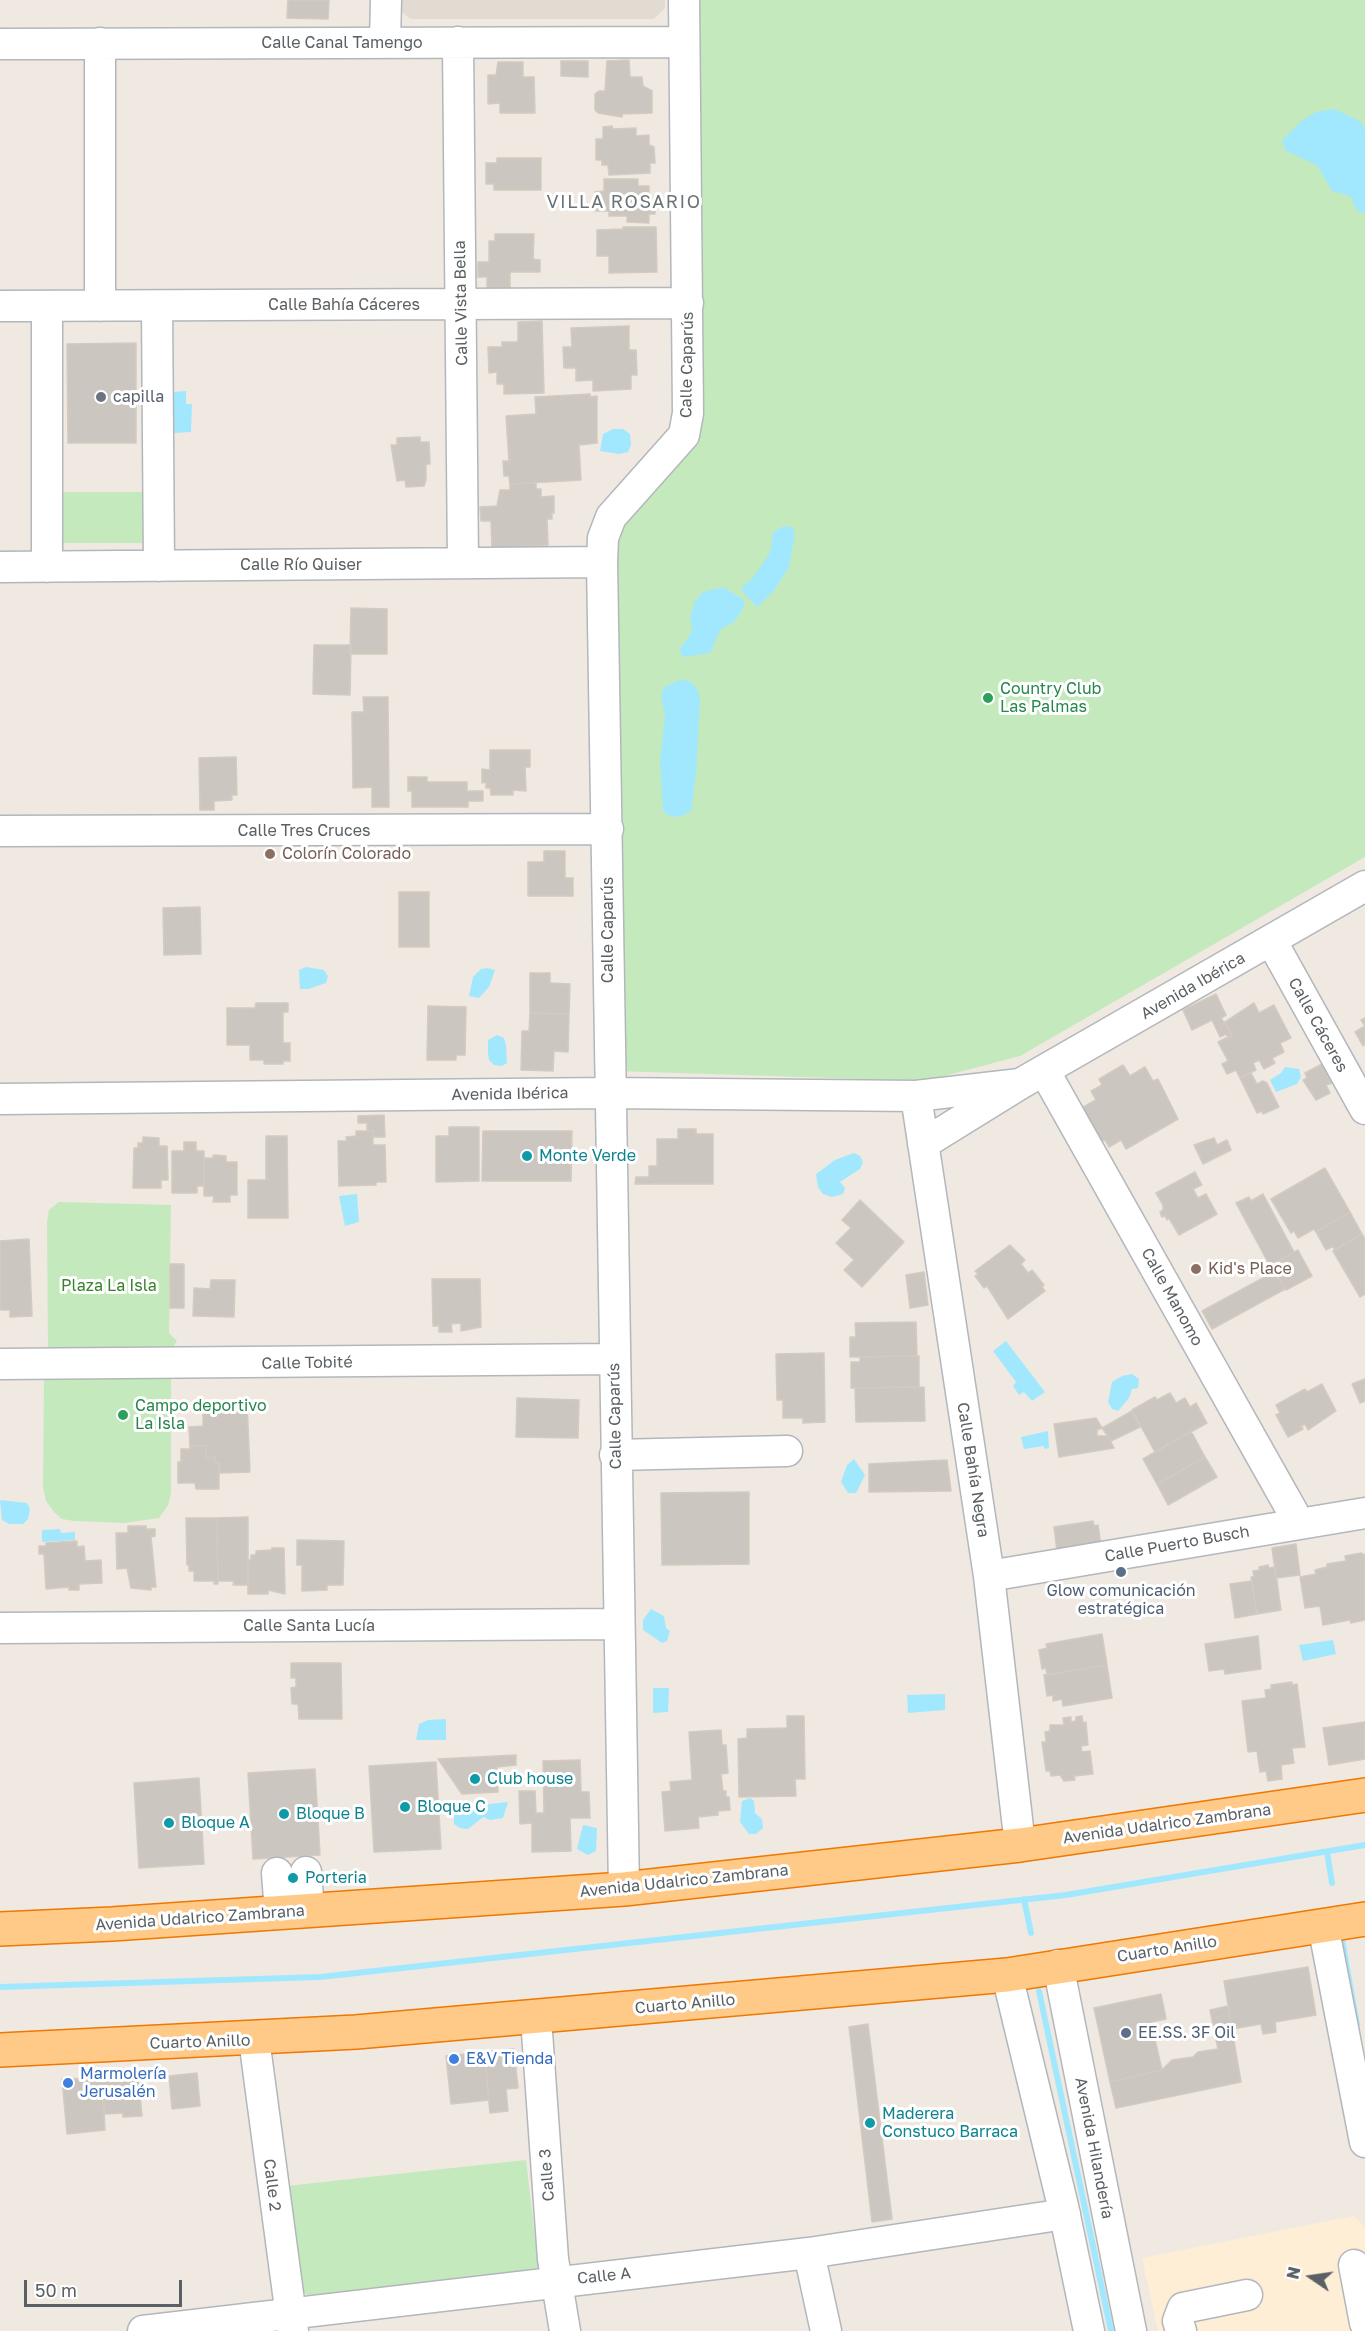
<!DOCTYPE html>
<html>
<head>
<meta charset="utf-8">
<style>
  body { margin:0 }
  #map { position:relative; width:1365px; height:2331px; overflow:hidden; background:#efe9e2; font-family:"Golos Text",sans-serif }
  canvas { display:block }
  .north { position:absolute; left:1281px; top:2247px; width:60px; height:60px; -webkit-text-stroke:4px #fff; paint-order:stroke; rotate:283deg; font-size:16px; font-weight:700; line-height:24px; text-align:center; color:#5a6064 }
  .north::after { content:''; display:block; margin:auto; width:21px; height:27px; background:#5a6064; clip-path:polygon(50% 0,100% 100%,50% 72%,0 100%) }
  .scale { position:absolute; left:24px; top:2280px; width:158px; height:27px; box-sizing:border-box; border:3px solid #5a6064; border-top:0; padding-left:8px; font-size:18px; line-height:21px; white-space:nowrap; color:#5a6064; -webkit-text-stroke:4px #fff; paint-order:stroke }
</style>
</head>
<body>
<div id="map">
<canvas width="1365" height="2331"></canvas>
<div class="north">N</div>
<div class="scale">50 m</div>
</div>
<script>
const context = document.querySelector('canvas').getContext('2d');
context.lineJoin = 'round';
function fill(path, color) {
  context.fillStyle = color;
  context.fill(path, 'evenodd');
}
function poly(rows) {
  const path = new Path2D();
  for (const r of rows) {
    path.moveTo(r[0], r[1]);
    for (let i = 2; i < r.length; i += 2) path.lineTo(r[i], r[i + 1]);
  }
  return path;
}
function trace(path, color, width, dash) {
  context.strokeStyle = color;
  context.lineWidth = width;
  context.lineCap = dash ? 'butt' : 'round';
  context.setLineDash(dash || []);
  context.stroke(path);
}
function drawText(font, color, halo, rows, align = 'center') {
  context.font = font + ' "Golos Text",sans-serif';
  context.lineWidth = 6;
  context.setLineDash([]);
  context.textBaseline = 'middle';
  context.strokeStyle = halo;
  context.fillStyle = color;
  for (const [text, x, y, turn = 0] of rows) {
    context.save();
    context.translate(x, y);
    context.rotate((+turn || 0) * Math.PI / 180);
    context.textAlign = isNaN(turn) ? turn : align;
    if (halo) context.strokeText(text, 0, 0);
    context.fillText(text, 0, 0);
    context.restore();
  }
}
fill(poly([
  [1354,2216,1365,2227,1365,2331,1158,2331,1142,2258]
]), '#ffeed6');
fill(poly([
  [398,0,665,0,665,8,654,19,410,19,398,8]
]), '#e1dbd2');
fill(poly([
  [695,0,1365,0,1365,857,1020,1056,925,1081,617,1071,610,540,698,444],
  [57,492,147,492,147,543,57,543],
  [59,1202,171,1205,169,1333,177,1341,168,1355,48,1352,47,1222,49,1210],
  [44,1376,171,1376,171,1493,168,1505,159,1518,124,1523,74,1521,62,1519,54,1512,46,1501,43,1487],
  [526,2160,539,2272,314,2298,300,2291,277,2187]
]), '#c4e9bc');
fill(poly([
  [1334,109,1360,121,1365,129,1365,213,1358,212,1350,196,1332,191,1317,165,1286,151,1282,140,1303,120,1316,112],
  [186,391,186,404,192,404,191,432,174,433,173,392],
  [613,429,623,429,630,434,631,445,628,452,619,454,600,451,603,434],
  [784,526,792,527,795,533,789,567,773,592,757,607,742,591,742,587,752,579,770,553,773,532],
  [723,587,744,600,744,607,735,621,720,630,710,653,683,657,679,650,690,635,692,628,690,618,695,601,703,592],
  [680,680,690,681,697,689,700,699,696,774,691,811,682,816,671,817,663,811,660,762,665,714,661,697,664,687],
  [306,967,324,970,328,976,326,983,308,989,300,989,299,970],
  [487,968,495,970,489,987,479,998,469,996,473,977,481,969],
  [497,1035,504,1038,506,1045,507,1063,502,1066,494,1065,489,1060,488,1053,488,1040],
  [1285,1067,1299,1069,1301,1077,1297,1084,1276,1092,1270,1080,1281,1073],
  [854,1153,860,1156,863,1162,860,1169,840,1182,845,1188,843,1194,832,1197,823,1194,818,1187,816,1174,835,1160],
  [357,1194,359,1222,345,1226,339,1196],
  [1006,1341,1045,1392,1032,1401,1024,1392,1019,1395,1013,1386,1016,1382,993,1351],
  [1132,1374,1139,1379,1138,1388,1132,1389,1129,1398,1118,1411,1112,1409,1108,1402,1112,1382,1122,1376],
  [1048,1431,1049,1448,1044,1449,1044,1446,1024,1449,1021,1437],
  [854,1459,865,1475,856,1493,848,1493,841,1482,847,1465],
  [0,1500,27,1503,30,1509,28,1519,23,1524,9,1524,2,1520],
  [60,1529,61,1533,75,1532,75,1540,42,1542,42,1530],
  [651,1609,664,1616,666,1628,670,1631,667,1641,662,1643,643,1630,643,1620],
  [1333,1640,1336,1654,1303,1661,1299,1645],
  [653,1688,669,1688,668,1712,653,1713],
  [945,1694,945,1710,908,1713,907,1695],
  [446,1719,446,1740,416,1740,419,1724,428,1720],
  [750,1798,754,1801,755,1813,762,1819,763,1828,756,1834,749,1834,740,1822,742,1801],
  [508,1802,503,1818,490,1820,483,1817,468,1829,460,1828,454,1824,454,1808],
  [583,1825,597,1828,596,1851,588,1855,577,1849]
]), '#a1e8ff');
trace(poly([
  [1327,1852,1332,1883],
  [1024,1899,1031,1933],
  [1342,1940,1357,2025],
  [0,1987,320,1977,1066,1895,1365,1845],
  [1039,1991,1111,2331]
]), '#a1e8ff', 6);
const building = poly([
  [288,0,329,0,328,19,287,18,288,0],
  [629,60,630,77,642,77,643,86,652,91,652,113,622,114,622,117,598,113,595,110,595,94,599,91,605,91,607,61,629,60],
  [561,61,588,61,588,77,561,76,561,61],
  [498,62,523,62,523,77,534,77,535,113,500,113,500,103,488,104,488,75,496,75,498,62],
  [612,126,613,129,636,128,636,136,649,135,649,145,654,147,655,163,650,163,650,173,609,175,608,165,602,165,602,160,596,160,596,139,603,139,603,127,612,126],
  [497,158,541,158,541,190,494,190,494,184,486,184,486,163,497,163,497,158],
  [604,179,638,179,638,186,649,186,649,196,655,198,655,214,649,214,649,223,627,222,627,216,609,216,609,211,595,211,595,192,604,191,604,179],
  [623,227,656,227,657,272,609,273,609,256,597,256,597,230,623,229,623,227],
  [495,234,534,234,533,259,540,260,540,272,510,272,510,288,487,288,487,277,478,277,478,262,489,262,489,241,495,241,495,234],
  [542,321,544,393,504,394,504,384,497,384,497,372,489,373,488,347,502,347,502,342,518,342,518,322,542,321],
  [629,326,629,350,636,350,637,375,631,375,631,389,593,391,593,380,576,381,576,368,564,368,563,347,572,347,571,328,629,326],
  [136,343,136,443,68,443,67,344,136,343],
  [590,394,590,397,597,396,597,443,579,445,581,480,510,484,509,476,504,476,503,461,509,461,506,416,536,414,535,397,590,394],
  [420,437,420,442,429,442,430,464,426,464,426,480,424,486,406,487,405,480,397,481,391,445,397,445,397,438,420,437],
  [536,483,536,489,541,489,541,497,554,496,554,513,552,513,552,519,547,519,548,545,492,548,491,521,481,521,480,507,497,506,500,490,510,490,510,484,536,483],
  [351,608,387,609,387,654,350,654,351,608],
  [314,645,351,645,350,695,313,694,314,645],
  [363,697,388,697,389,807,372,807,372,787,353,788,352,712,364,712,363,697],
  [490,750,530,750,530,767,525,767,526,791,513,790,513,795,491,795,490,788,486,788,486,782,482,783,482,769,490,770,490,750],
  [236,757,237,795,232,795,232,800,214,801,214,810,200,810,199,758,236,757],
  [408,777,427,777,427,782,467,782,467,791,483,791,483,801,468,801,468,807,412,807,412,791,408,791,408,777],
  [544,851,565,851,565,878,573,878,573,896,528,896,528,862,544,862,544,851],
  [399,892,429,892,429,947,399,947,399,892],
  [200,907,201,954,164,955,163,908,200,907],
  [530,973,550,973,550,983,570,984,569,1014,530,1013,530,973],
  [1216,994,1226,1015,1221,1018,1232,1035,1228,1037,1226,1034,1220,1037,1212,1020,1192,1030,1183,1010,1216,994],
  [256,1003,288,1003,288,1012,283,1012,283,1043,290,1043,290,1061,283,1061,283,1064,264,1064,264,1060,250,1060,250,1045,227,1045,227,1008,255,1008,256,1003],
  [1254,1003,1259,1013,1274,1005,1291,1038,1280,1043,1284,1052,1272,1058,1275,1063,1264,1069,1259,1060,1253,1063,1256,1070,1240,1078,1236,1070,1227,1074,1222,1064,1228,1061,1218,1042,1232,1035,1225,1022,1254,1003],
  [428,1006,466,1007,465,1055,456,1055,456,1060,427,1060,428,1006],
  [530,1013,569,1014,568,1052,554,1051,553,1071,521,1070,522,1031,529,1031,530,1013],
  [1365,1018,1365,1044,1363,1046,1355,1032,1365,1026,1361,1020,1365,1018],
  [1322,1064,1332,1083,1326,1085,1330,1093,1316,1100,1303,1080,1307,1078,1305,1073,1322,1064],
  [1123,1065,1130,1076,1145,1067,1153,1081,1158,1079,1178,1119,1126,1149,1121,1140,1109,1147,1105,1140,1102,1141,1083,1107,1096,1100,1091,1091,1102,1085,1099,1079,1123,1065],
  [1251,1073,1257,1084,1263,1081,1267,1083,1279,1107,1263,1114,1262,1111,1257,1113,1240,1078,1251,1073],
  [384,1115,385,1137,373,1137,373,1131,367,1131,367,1123,358,1123,358,1116,384,1115],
  [449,1127,479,1127,479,1181,436,1182,436,1136,449,1136,449,1127],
  [678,1129,696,1129,696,1134,713,1134,713,1184,635,1184,636,1177,649,1177,649,1166,657,1166,657,1139,678,1139,678,1129],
  [356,1131,373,1131,373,1145,385,1145,386,1182,376,1182,376,1185,339,1186,338,1141,347,1141,346,1137,356,1136,356,1131],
  [483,1131,572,1131,571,1181,482,1181,483,1131],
  [266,1136,287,1136,288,1218,248,1218,248,1180,266,1180,266,1136],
  [143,1137,159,1138,159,1146,167,1146,168,1180,161,1180,161,1188,133,1188,134,1148,138,1148,138,1143,143,1143,143,1137],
  [1214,1138,1217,1145,1227,1140,1231,1150,1203,1164,1194,1145,1214,1138],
  [184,1142,196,1142,196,1151,204,1151,204,1186,197,1186,197,1193,172,1193,172,1151,184,1151,184,1142],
  [213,1155,226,1156,226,1162,237,1162,237,1195,230,1195,230,1202,213,1202,214,1196,204,1196,204,1158,214,1158,213,1155],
  [1325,1168,1350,1212,1316,1232,1314,1229,1298,1238,1294,1231,1291,1233,1271,1199,1325,1168],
  [1195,1172,1202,1185,1193,1189,1198,1198,1206,1194,1217,1214,1179,1235,1169,1218,1167,1220,1165,1216,1162,1217,1160,1212,1163,1210,1163,1205,1156,1193,1195,1172],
  [1263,1194,1294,1252,1270,1266,1236,1203,1249,1197,1251,1201,1263,1194],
  [860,1200,904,1242,862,1287,844,1270,854,1260,836,1243,851,1228,842,1220,860,1200],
  [1350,1212,1362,1234,1335,1250,1333,1246,1326,1250,1316,1232,1350,1212],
  [1362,1234,1365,1239,1365,1294,1360,1297,1333,1251,1362,1234],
  [29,1239,32,1316,10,1317,10,1310,0,1310,0,1241,29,1239],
  [1010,1245,1025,1260,1021,1264,1028,1273,1032,1270,1044,1285,1042,1287,1045,1291,1008,1319,987,1286,984,1288,975,1276,978,1274,975,1271,1010,1245],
  [1298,1250,1312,1276,1286,1290,1270,1266,1298,1250],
  [170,1264,184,1264,184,1308,170,1308,170,1264],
  [1276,1271,1285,1289,1212,1329,1202,1311,1276,1271],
  [924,1272,928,1305,910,1308,906,1275,924,1272],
  [432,1279,480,1279,481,1327,461,1331,461,1323,451,1324,452,1332,439,1332,439,1326,433,1326,432,1279],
  [211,1280,235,1280,234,1317,193,1316,194,1288,210,1289,211,1280],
  [916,1322,917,1356,850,1357,850,1337,856,1337,855,1323,916,1322],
  [824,1353,825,1422,803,1423,803,1418,783,1418,783,1400,777,1400,776,1354,824,1353],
  [919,1356,919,1387,851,1388,851,1362,860,1362,860,1357,919,1356],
  [1365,1379,1365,1401,1360,1403,1352,1384,1365,1379],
  [1322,1384,1336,1411,1308,1430,1305,1424,1301,1426,1303,1429,1288,1437,1276,1415,1280,1413,1276,1405,1305,1389,1307,1392,1322,1384],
  [924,1387,925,1421,856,1422,855,1388,924,1387],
  [1170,1393,1176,1403,1185,1398,1190,1407,1196,1403,1207,1423,1155,1452,1132,1410,1155,1397,1157,1400,1170,1393],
  [517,1398,579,1400,578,1438,516,1437,517,1398],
  [203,1403,247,1403,250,1472,219,1473,219,1463,215,1463,215,1457,206,1458,206,1446,190,1446,189,1427,203,1426,203,1403],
  [1132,1411,1140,1427,1111,1441,1102,1428,1132,1411],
  [1096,1418,1102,1428,1097,1430,1097,1436,1108,1436,1114,1448,1059,1457,1054,1424,1096,1418],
  [1191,1431,1205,1457,1157,1484,1143,1459,1191,1431],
  [190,1446,206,1446,206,1458,215,1457,215,1463,219,1463,219,1489,196,1489,195,1483,178,1483,178,1462,181,1462,181,1449,190,1449,190,1446],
  [1205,1457,1217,1477,1168,1505,1157,1484,1205,1457],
  [947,1460,951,1491,869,1492,869,1464,947,1460],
  [749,1492,749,1564,662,1565,661,1493,749,1492],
  [248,1517,248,1585,233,1585,234,1581,218,1581,217,1518,248,1517],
  [186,1518,217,1518,218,1584,214,1584,214,1581,194,1581,194,1571,189,1571,189,1565,187,1565,186,1518],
  [1093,1521,1094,1526,1098,1525,1101,1545,1057,1551,1054,1527,1093,1521],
  [128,1526,146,1526,146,1529,155,1529,155,1536,151,1537,156,1587,151,1587,151,1590,131,1588,127,1568,117,1569,116,1533,128,1533,128,1526],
  [297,1540,344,1541,343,1585,327,1585,327,1590,302,1591,302,1565,297,1565,297,1540],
  [77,1541,77,1547,84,1546,85,1561,101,1560,102,1583,79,1584,79,1590,69,1590,69,1587,46,1589,44,1554,39,1554,39,1546,46,1546,46,1543,77,1541],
  [1296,1544,1300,1575,1276,1578,1272,1548,1296,1544],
  [272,1548,284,1548,285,1594,268,1590,268,1594,248,1594,248,1560,251,1560,251,1555,256,1555,256,1551,271,1550,272,1548],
  [1361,1553,1365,1555,1365,1620,1351,1623,1350,1620,1323,1625,1320,1606,1305,1608,1300,1577,1316,1574,1315,1570,1327,1567,1327,1564,1346,1561,1345,1556,1361,1553],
  [1268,1565,1269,1568,1275,1567,1281,1610,1257,1614,1251,1577,1254,1577,1253,1571,1260,1570,1259,1567,1268,1565],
  [1252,1581,1257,1614,1235,1618,1230,1584,1252,1581],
  [1102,1634,1107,1665,1047,1675,1046,1668,1042,1669,1039,1650,1047,1648,1046,1644,1102,1634],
  [1258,1636,1261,1669,1225,1674,1224,1669,1209,1671,1205,1644,1258,1636],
  [291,1663,341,1663,342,1719,299,1719,298,1704,292,1704,291,1688,296,1687,296,1678,291,1678,291,1663],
  [1107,1665,1112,1698,1063,1706,1062,1699,1053,1701,1053,1695,1047,1696,1044,1675,1107,1665],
  [1292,1682,1292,1685,1297,1684,1305,1747,1292,1748,1294,1763,1281,1765,1282,1779,1268,1781,1266,1771,1260,1772,1257,1751,1248,1752,1242,1701,1266,1698,1265,1690,1271,1689,1271,1685,1292,1682],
  [787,1716,804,1716,805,1779,795,1779,796,1796,739,1797,738,1739,747,1738,747,1729,787,1728,787,1716],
  [1082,1716,1083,1723,1086,1722,1088,1745,1081,1746,1082,1752,1090,1751,1093,1774,1074,1776,1075,1780,1064,1781,1060,1775,1051,1776,1050,1771,1046,1771,1042,1742,1046,1742,1045,1732,1050,1731,1050,1725,1064,1725,1063,1718,1071,1717,1071,1722,1076,1721,1076,1717,1082,1716],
  [1365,1722,1365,1759,1329,1765,1323,1728,1365,1722],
  [721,1730,722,1745,726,1745,728,1773,721,1774,723,1791,726,1791,726,1797,729,1797,730,1810,718,1811,718,1815,698,1817,699,1828,665,1831,662,1792,671,1791,670,1782,692,1780,689,1732,721,1730],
  [516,1755,516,1765,497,1767,498,1792,462,1794,438,1759,516,1755],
  [580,1760,581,1792,589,1792,590,1818,570,1818,571,1851,532,1852,532,1823,520,1824,519,1791,535,1791,536,1813,544,1813,543,1761,580,1760],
  [436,1762,441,1849,374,1852,369,1766,436,1762],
  [315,1769,320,1855,253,1859,248,1773,315,1769],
  [199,1778,204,1864,139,1868,134,1783,199,1778],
  [1308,1967,1316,2015,1275,2022,1276,2032,1263,2034,1261,2024,1232,2029,1224,1981,1308,1967],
  [1161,1994,1166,2019,1151,2022,1162,2070,1110,2082,1094,2008,1161,1994],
  [1228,2006,1241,2082,1116,2108,1110,2082,1162,2070,1172,2060,1193,2057,1198,2052,1218,2049,1210,2010,1228,2006],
  [868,2024,892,2219,872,2222,849,2027,868,2024],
  [514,2049,518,2088,506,2089,508,2111,490,2113,484,2052,514,2049],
  [484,2052,489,2100,451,2104,446,2056,484,2052],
  [197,2073,200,2106,172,2109,169,2076,197,2073],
  [138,2075,142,2116,123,2117,123,2113,105,2114,102,2078,138,2075],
  [102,2078,105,2130,67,2134,62,2079,102,2078]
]);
fill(building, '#ccc6c1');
trace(building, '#d4cabf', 1.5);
const minor = poly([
  [458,42,463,563],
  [100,43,100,306],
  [385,43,386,0],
  [0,44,684,42],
  [0,306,688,303],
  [47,306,47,567],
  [157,306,159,566],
  [0,567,602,562],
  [0,831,608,829],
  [1271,940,1365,1109],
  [1045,1072,1299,1523],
  [916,1096,989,1576,1020,1845],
  [0,1099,609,1093,916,1096,1020,1084],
  [923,1144,1020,1084,1365,886],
  [0,1364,614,1359],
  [615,1455,787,1451],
  [989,1576,1365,1513],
  [0,1628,619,1624],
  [306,1872,309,1910],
  [277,1873,280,1913],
  [624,1889,602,562,603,538,611,517,684,435,688,413,684,0],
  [1323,1925,1365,2142],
  [1058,1965,1131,2331],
  [1007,1975,1063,2206,1089,2331],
  [536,2018,553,2259,565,2331],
  [254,2039,293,2331],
  [809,2253,826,2331],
  [1354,2265,1365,2323],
  [143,2331,809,2253,1065,2214],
  [1181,2331,1178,2321,1183,2308,1247,2295]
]);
const highway = poly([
  [0,1929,112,1924,624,1889,1020,1845,1365,1795],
  [0,2050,356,2032,1007,1975,1365,1919]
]);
trace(minor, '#b3b7bb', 33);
trace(highway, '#f07700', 36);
trace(minor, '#fff', 30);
trace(highway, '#ffca88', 33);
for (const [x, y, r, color] of [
  [101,397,6,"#6b7280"],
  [988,698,6,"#2e9e5b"],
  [270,854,6,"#8d6e63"],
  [527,1156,6,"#0f9aa8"],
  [1196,1269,6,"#8d6e63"],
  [123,1415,6,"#2e9e5b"],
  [1121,1572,6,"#5c6f8a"],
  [475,1779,6,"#0f9aa8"],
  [405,1807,6,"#0f9aa8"],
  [284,1814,6,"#0f9aa8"],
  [169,1823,6,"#0f9aa8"],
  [293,1878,6,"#0f9aa8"],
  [1126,2033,6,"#5c6f8a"],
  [454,2059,6,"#3f7fe0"],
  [68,2083,6,"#3f7fe0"],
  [870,2123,6,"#0f9aa8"]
]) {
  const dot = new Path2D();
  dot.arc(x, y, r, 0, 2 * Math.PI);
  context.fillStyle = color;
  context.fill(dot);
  trace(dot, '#fff', 2);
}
drawText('16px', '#5a6064', '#fff', [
  ["Calle Canal Tamengo",342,43],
  ["Calle Vista Bella",461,303,-91],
  ["Calle Bahía Cáceres",344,305],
  ["Calle Caparús",687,365,-89],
  ["Calle Río Quiser",301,565],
  ["Calle Tres Cruces",304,831],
  ["Calle Caparús",608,930,-90],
  ["Avenida Ibérica",1193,986,-30],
  ["Calle Cáceres",1318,1025,61],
  ["Avenida Ibérica",510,1094,-1],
  ["Calle Manomo",1172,1297,61],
  ["Calle Tobité",307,1363,-1],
  ["Calle Caparús",615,1416,-91],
  ["Calle Bahía Negra",973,1470,81],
  ["Calle Puerto Busch",1177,1544,-10],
  ["Calle Santa Lucía",309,1626],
  ["Avenida Udalrico Zambrana",1167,1824,-8],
  ["Avenida Udalrico Zambrana",684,1881,-6],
  ["Avenida Udalrico Zambrana",200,1918,-4],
  ["Cuarto Anillo",1167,1949,-9],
  ["Cuarto Anillo",685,2004,-5],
  ["Cuarto Anillo",200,2042,-2],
  ["Avenida Hilandería",1094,2148,79],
  ["Calle 3",547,2175,-94],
  ["Calle 2",272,2185,83],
  ["Calle A",604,2276,-6]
]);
drawText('16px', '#5b616d', '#fff', [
  ["capilla",113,397]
], 'left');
drawText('16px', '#27864d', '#fff', [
  ["Country Club",1000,689],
  ["Las Palmas",1000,707],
  ["Campo deportivo",135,1406],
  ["La Isla",135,1424]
], 'left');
drawText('16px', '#785e54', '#fff', [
  ["Colorín Colorado",282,854],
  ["Kid's Place",1208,1269]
], 'left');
drawText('16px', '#0d838f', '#fff', [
  ["Monte Verde",539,1156],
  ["Club house",487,1779],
  ["Bloque C",417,1807],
  ["Bloque B",296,1814],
  ["Bloque A",181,1823],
  ["Porteria",305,1878],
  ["Maderera",882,2114],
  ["Constuco Barraca",882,2132]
], 'left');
drawText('16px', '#39822c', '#fff', [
  ["Plaza La Isla",109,1286]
]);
drawText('16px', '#4e5e75', '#fff', [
  ["Glow comunicación",1121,1591],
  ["estratégica",1121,1609],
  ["EE.SS. 3F Oil",1138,2033,"left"]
]);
drawText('16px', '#366cbe', '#fff', [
  ["E&V Tienda",466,2059],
  ["Marmolería",80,2074],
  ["Jerusalén",80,2092]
], 'left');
context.letterSpacing = '1.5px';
drawText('18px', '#6b7376', '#fff', [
  ["VILLA ROSARIO",624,202]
]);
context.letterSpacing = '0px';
</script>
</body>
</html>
